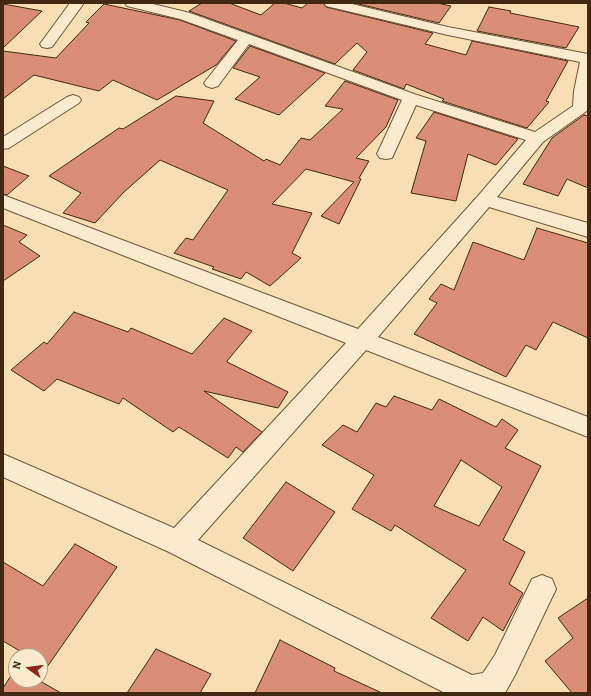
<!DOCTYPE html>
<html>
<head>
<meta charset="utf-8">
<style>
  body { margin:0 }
  #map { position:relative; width:591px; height:696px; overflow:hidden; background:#f7dfb3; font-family:Alegreya,serif }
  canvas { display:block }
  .frame { position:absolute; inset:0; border:4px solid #412812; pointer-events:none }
  .north { position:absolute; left:8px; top:648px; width:40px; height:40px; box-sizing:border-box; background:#faeace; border:1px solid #b09c83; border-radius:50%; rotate:284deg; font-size:11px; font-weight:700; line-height:16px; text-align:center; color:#412812 }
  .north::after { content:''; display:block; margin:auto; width:14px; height:18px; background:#8f2418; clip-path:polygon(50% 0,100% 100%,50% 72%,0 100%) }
</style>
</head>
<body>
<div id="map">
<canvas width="591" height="696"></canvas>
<div class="frame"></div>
<div class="north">N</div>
</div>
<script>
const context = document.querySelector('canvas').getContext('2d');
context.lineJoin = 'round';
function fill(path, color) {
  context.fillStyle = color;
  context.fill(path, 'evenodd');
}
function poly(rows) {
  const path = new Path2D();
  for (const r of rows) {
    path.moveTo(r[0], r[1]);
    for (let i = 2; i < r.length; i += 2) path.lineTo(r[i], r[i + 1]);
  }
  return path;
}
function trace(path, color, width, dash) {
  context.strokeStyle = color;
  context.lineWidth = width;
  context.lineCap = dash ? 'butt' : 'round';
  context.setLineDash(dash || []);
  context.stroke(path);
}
const building = poly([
  [202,3,229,3,261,15,275,3,284,3,302,8,308,3,323,3,326,7,433,33,425,44,466,55,472,41,568,61,546,101,549,102,527,128,442,101,444,99,406,84,404,89,353,70,367,52,357,43,335,64,189,11,202,3],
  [354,3,437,3,451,6,439,23,354,3],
  [3,4,42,11,3,48,3,4],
  [104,4,180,20,236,41,216,65,157,100,113,80,99,91,34,75,3,99,3,51,56,58,89,23,86,22,104,4],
  [489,7,511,11,510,13,579,27,566,48,477,31,489,7],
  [250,46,325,73,279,115,235,99,260,77,233,68,250,46],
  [345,81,398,100,386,127,356,158,369,161,359,178,361,179,339,224,321,216,354,182,306,169,272,204,312,213,292,253,301,258,270,286,246,272,241,279,212,269,214,267,174,253,186,238,193,240,228,190,160,160,124,192,95,223,63,213,81,193,49,176,119,128,123,129,176,96,214,101,203,123,264,161,266,159,280,165,301,138,310,140,343,109,325,106,345,81],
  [434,112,518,139,496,165,468,154,456,201,411,193,426,141,416,138,434,112],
  [584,115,588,116,588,188,567,179,558,196,523,184,552,138,584,115],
  [3,166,29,176,7,195,3,194,3,166],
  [3,225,27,235,19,242,40,256,3,281,3,225],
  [537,228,588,243,588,338,553,322,536,350,526,345,506,377,414,334,437,303,429,299,441,284,454,290,473,242,524,260,537,228],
  [74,312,128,332,131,328,192,354,224,318,252,331,227,361,227,362,288,392,278,408,204,391,262,432,243,452,236,447,228,458,179,427,173,432,123,398,119,404,57,379,44,391,11,370,44,342,47,344,74,312],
  [394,396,432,410,439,399,496,427,502,419,518,430,505,448,541,466,503,540,525,552,509,584,523,593,503,631,483,617,468,641,431,618,466,570,395,525,391,531,352,509,374,475,322,445,343,425,357,432,376,403,386,407,394,396],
  [461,460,502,487,479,526,434,506,461,460],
  [286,482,335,512,293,571,243,538,286,482],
  [75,544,117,567,40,677,40,656,24,656,25,654,3,641,3,562,43,586,75,544],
  [588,598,588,693,572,693,545,661,573,638,558,618,588,598],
  [280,640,335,668,334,671,382,693,255,693,280,640],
  [156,649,211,674,200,693,127,693,156,649],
  [16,668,16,680,38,680,61,693,3,693,3,688,16,668]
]);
fill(building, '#da8e75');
trace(building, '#412812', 1);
const minor = poly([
  [70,3,84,3,52,47,47,48,42,47,40,44,70,3],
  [125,3,149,3,190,13,417,95,535,132,573,106,574,91,580,62,448,35,326,6,324,3,348,3,448,27,588,54,588,110,543,142,497,197,588,223,588,237,489,207,378,337,588,417,588,437,366,350,198,540,472,675,483,673,495,655,532,579,542,575,552,579,556,589,515,675,505,693,445,693,169,552,3,477,3,454,174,528,346,343,3,208,3,195,358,329,478,196,526,140,416,105,392,158,386,159,380,158,377,154,402,100,249,44,218,86,212,88,206,86,204,83,238,40,180,19,127,6,125,3],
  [73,95,79,97,81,100,79,103,9,148,3,149,3,137,67,97,73,95]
]);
trace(minor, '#6e563a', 2);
fill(minor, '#faeace');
</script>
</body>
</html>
